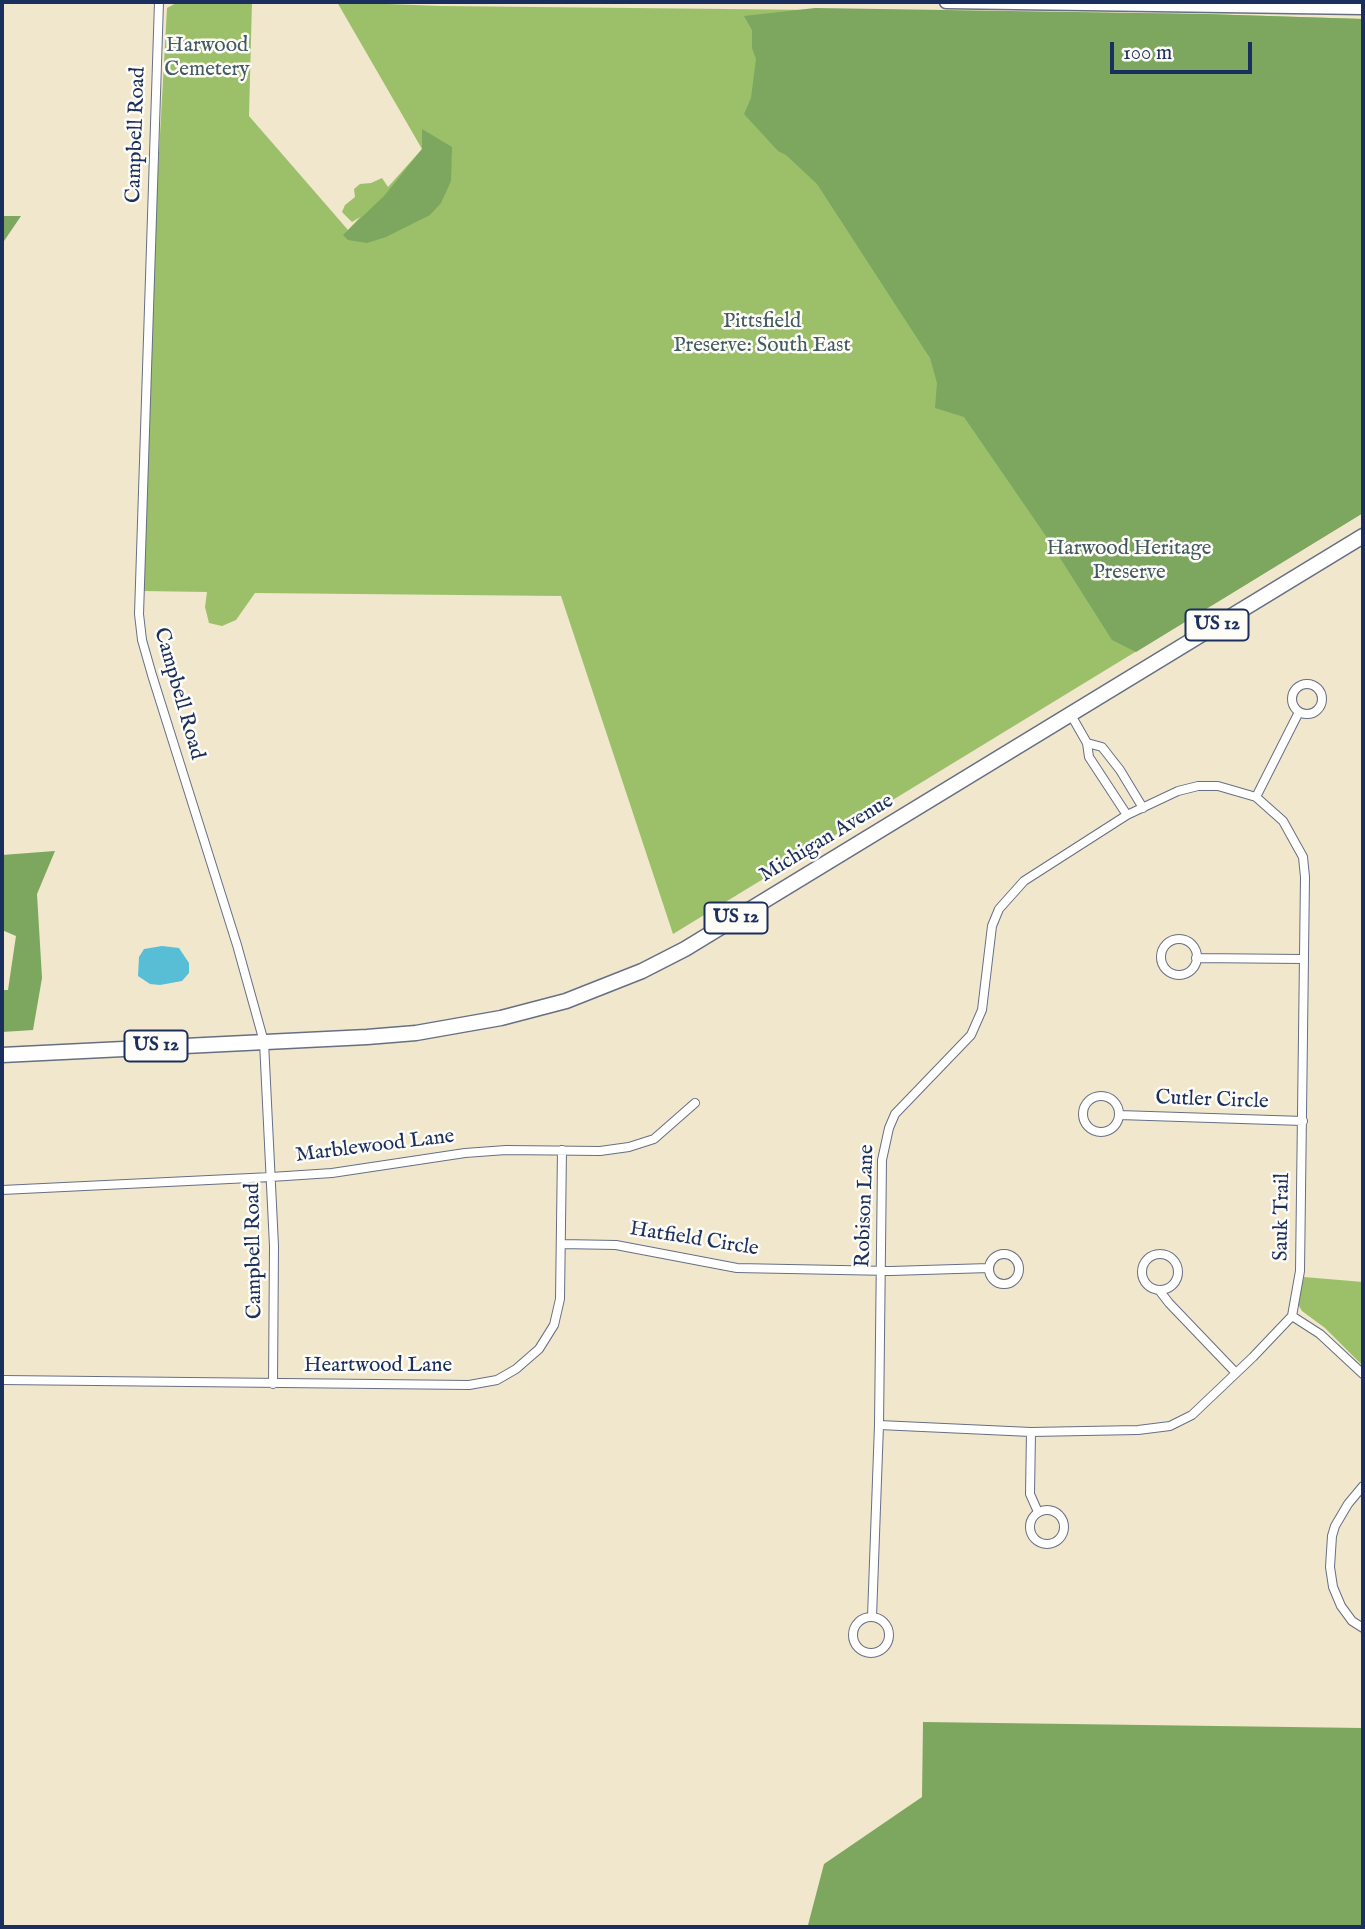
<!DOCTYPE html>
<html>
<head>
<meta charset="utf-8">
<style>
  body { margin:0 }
  #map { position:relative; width:1365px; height:1929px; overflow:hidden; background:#f0e7cc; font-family:"IM FELL English",serif }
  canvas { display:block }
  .frame { position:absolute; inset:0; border:4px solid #1b2f5e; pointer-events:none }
  .scale { position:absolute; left:1110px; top:42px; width:142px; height:32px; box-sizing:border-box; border:4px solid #1b2f5e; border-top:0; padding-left:9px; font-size:21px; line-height:24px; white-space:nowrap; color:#1b2f5e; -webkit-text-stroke:5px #fdfcf7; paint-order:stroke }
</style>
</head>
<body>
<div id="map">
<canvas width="1365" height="1929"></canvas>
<div class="frame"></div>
<div class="scale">100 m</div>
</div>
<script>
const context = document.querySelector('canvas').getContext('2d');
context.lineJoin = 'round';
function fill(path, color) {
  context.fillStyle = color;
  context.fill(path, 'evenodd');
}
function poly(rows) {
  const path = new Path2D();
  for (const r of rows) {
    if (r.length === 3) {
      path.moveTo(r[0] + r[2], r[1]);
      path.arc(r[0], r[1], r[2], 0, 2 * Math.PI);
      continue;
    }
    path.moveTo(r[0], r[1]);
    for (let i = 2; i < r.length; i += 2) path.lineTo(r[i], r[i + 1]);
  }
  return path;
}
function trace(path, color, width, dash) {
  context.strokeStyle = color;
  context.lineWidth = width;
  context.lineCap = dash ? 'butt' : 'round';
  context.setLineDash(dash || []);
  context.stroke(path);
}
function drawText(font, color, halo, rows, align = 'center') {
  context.font = font + ' "IM FELL English",serif';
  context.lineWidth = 5;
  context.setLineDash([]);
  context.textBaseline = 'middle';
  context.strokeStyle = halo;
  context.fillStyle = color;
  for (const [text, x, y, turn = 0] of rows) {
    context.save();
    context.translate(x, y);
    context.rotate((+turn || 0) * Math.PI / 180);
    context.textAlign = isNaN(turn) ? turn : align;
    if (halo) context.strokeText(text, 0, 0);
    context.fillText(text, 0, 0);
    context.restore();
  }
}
fill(poly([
  [178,2,252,2,249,116,348,230,360,217,352,222,342,212,345,205,355,197,354,189,360,184,371,183,382,178,388,187,422,149,337,2,440,6,1204,14,1363,19,1363,513,673,934,561,596,255,593,236,620,222,626,209,623,205,607,207,592,143,591,157,189,167,8],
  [1304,1277,1363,1282,1363,1366,1325,1328,1302,1311,1299,1306,1299,1298]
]), '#9cc06a');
fill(poly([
  [815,8,1204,14,1363,19,1363,513,1136,652,1112,640,1048,539,964,417,935,408,937,383,930,358,817,184,786,155,778,151,744,114,751,98,756,59,752,48,752,30,744,16],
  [422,129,452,147,451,181,441,203,430,215,386,237,367,243,348,240,343,235,384,196,422,149],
  [2,216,21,216,2,244],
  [55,851,37,894,42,978,33,1030,2,1032,2,990,8,990,16,936,2,930,2,855],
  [923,1722,1363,1728,1363,1927,881,1927,808,1925,824,1864,922,1797]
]), '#7da65e');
fill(poly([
  [162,946,179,948,189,963,189,973,182,981,160,985,150,984,138,976,139,957,144,949]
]), '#58bed6');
const street = poly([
  [159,2,139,614,142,640,152,675,237,945,264,1042,274,1246,273,1384],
  [1307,699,15],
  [1071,715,1087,743,1089,757,1127,815],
  [1087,743,1102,747,1120,770,1143,808],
  [1256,797,1299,712],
  [1179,957,18],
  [1196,958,1302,959],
  [1101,1114,18],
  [1119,1115,1303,1121],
  [2,1190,271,1177,332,1173,465,1153,506,1150,600,1151,629,1147,654,1139,695,1103],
  [561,1244,616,1245,737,1268,891,1271,989,1268],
  [1004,1269,15],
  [1160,1272,18],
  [1159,1290,1169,1303,1236,1373],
  [1292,1316,1320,1334,1363,1374],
  [2,1380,469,1385,497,1380,516,1369,539,1349,554,1325,560,1299,562,1150],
  [1031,1432,1030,1494,1038,1512],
  [1363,1486,1348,1504,1335,1526,1332,1536,1330,1567,1333,1587,1341,1606,1352,1621,1363,1628],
  [1047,1527,17],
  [872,1617,879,1425,882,1160,889,1128,895,1114,971,1035,982,1010,992,926,999,909,1024,881,1127,815,1178,791,1198,786,1218,786,1256,797,1283,821,1303,857,1305,877,1300,1271,1292,1316,1253,1357,1192,1415,1170,1426,1138,1430,1031,1432,879,1425],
  [871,1635,18]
]);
const secondary = poly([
  [946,2,1363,8]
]);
const highway = poly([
  [2,1055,367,1037,416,1033,501,1018,566,1001,642,971,685,949,1363,536]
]);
trace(street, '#666f84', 10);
trace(secondary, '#666f84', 15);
trace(highway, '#666f84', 17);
trace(street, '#fff', 8);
trace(secondary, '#fff', 12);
trace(highway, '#fff', 14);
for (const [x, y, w] of [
  [1217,625,63],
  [736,918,63],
  [156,1046,63]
]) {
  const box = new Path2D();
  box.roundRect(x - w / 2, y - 15.5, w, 31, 5);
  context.fillStyle = '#fdfcf7';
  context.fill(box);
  trace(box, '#1b2f5e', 2);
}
drawText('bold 19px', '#1b2f5e', null, [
  ["US 12",1217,625],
  ["US 12",736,918],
  ["US 12",156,1046]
]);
drawText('21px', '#425a62', '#fdfcf7', [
  ["Harwood",207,47],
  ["Cemetery",207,71],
  ["Pittsfield",762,323],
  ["Preserve: South East",762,347],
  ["Harwood Heritage",1129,550],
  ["Preserve",1129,574]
]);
drawText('21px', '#1b2f5e', '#fdfcf7', [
  ["Campbell Road",137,135,-88],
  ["Campbell Road",178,694,74],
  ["Michigan Avenue",827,839,-31],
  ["Cutler Circle",1212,1101,2],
  ["Marblewood Lane",375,1147,-7],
  ["Robison Lane",866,1206,-88],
  ["Sauk Trail",1283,1217,-89],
  ["Hatfield Circle",694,1240,9],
  ["Campbell Road",255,1251,-91],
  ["Heartwood Lane",378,1367]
]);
</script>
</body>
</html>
